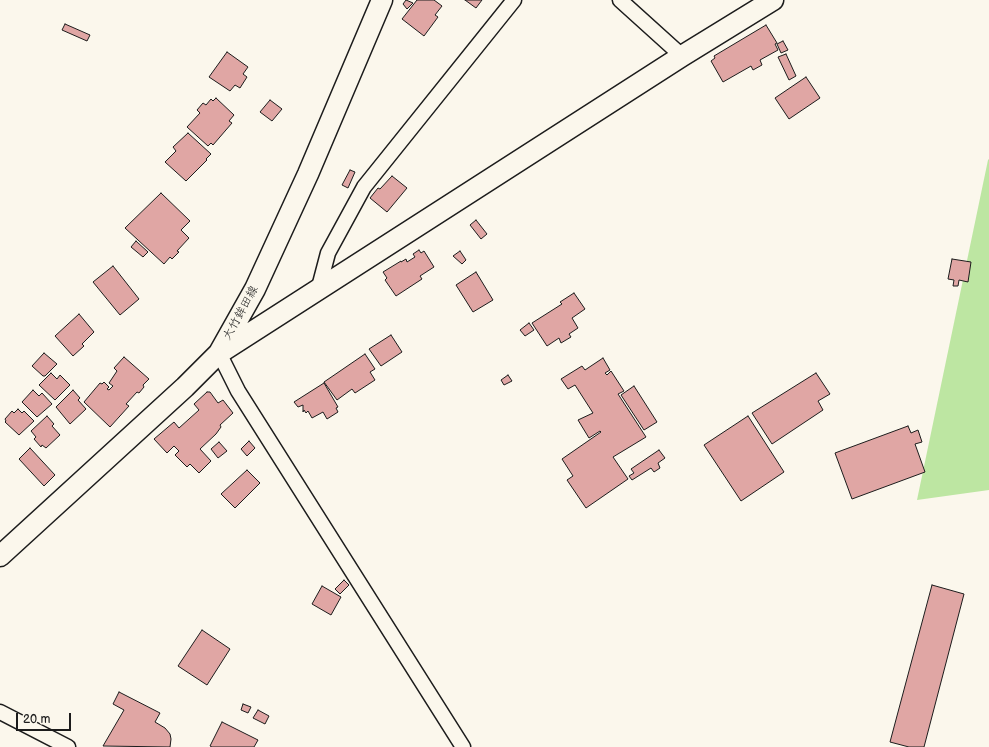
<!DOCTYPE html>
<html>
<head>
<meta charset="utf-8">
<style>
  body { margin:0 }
  #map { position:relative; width:989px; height:747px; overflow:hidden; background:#fbf7ec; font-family:"Balsamiq Sans",sans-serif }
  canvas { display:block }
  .scale { position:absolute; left:16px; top:713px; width:55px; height:18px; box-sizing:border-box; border:2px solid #1c1c1c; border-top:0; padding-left:5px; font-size:12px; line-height:14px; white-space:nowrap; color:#1c1c1c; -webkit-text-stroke:3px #fbf7ec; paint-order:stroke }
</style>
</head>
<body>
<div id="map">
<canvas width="989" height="747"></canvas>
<div class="scale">20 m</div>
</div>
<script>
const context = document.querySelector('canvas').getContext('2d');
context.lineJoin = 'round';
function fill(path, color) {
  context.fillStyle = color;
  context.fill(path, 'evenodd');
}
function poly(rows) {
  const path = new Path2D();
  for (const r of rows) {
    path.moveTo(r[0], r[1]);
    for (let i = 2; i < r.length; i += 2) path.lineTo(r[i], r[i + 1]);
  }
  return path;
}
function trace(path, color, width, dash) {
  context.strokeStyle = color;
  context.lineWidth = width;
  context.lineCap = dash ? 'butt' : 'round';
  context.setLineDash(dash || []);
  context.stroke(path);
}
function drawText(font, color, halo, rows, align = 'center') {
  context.font = font + ' "Balsamiq Sans","Klee One",sans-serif';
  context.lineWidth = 3;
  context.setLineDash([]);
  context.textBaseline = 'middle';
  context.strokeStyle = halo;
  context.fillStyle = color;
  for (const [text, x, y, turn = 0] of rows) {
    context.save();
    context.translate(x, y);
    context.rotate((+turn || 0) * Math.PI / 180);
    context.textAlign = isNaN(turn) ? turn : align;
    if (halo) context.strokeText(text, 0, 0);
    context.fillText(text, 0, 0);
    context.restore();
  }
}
fill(poly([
  [989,159,989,490,917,500,988,160]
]), '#bde6a2');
const building = poly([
  [406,0,413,3,407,9,403,4,406,0],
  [417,0,434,0,442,6,435,15,438,17,424,36,402,19,417,0],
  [465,0,482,0,476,8,465,0],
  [65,24,90,35,87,41,62,30,65,24],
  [766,25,777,43,775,44,778,50,760,60,762,65,753,70,751,66,723,82,711,61,715,58,714,56,766,25],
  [783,41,788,50,781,53,777,44,783,41],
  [227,52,248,67,243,74,247,77,240,88,235,85,230,91,209,77,227,52],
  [786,54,796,76,789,80,778,57,786,54],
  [806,77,820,98,789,119,775,98,806,77],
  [216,98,234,115,229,121,232,123,213,145,211,143,208,146,187,127,200,113,197,110,203,103,206,105,211,99,213,101,216,98],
  [270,100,282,109,272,121,260,112,270,100],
  [188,133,211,154,206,159,207,160,186,181,165,162,176,151,173,147,188,133],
  [350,170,355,172,348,188,342,185,350,170],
  [392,176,407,188,387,212,370,198,378,188,380,189,392,176],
  [161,193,190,221,181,230,189,238,177,251,179,252,172,259,170,257,164,264,125,228,161,193],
  [476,220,487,234,481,239,470,225,476,220],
  [136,241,148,252,143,257,131,247,136,241],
  [419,250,421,253,424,251,434,267,420,276,422,279,396,296,385,280,387,278,383,272,401,261,401,262,406,259,407,262,415,257,413,254,419,250],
  [460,251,466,260,462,264,453,256,460,251],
  [952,259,971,262,968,282,959,280,958,286,953,286,954,280,948,279,952,259],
  [113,266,139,299,120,315,93,282,113,266],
  [476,272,493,300,473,312,456,285,476,272],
  [574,293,585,309,572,318,578,328,569,334,571,337,561,343,559,338,547,346,532,323,562,304,560,302,574,293],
  [79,314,94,332,82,344,84,346,73,356,55,336,79,314],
  [529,323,534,330,525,336,520,330,529,323],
  [391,335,402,352,381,366,369,349,391,335],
  [44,353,57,364,45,376,43,376,32,366,44,353],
  [365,354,375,369,370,372,375,380,355,393,352,389,337,400,324,382,365,354],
  [124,357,149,379,143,385,144,387,139,393,137,392,126,404,129,406,110,427,84,402,100,383,102,384,104,382,109,387,107,389,109,390,113,386,109,383,117,371,114,368,124,357],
  [603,358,610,370,605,373,607,375,611,371,624,391,618,394,646,437,613,457,628,479,586,508,567,480,573,476,562,459,601,432,600,431,589,438,578,420,593,413,575,385,568,389,561,379,582,366,585,370,603,358],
  [51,373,57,379,60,375,70,385,55,400,39,385,51,373],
  [816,373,830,394,818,401,823,410,772,444,752,413,816,373],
  [508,375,512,381,504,385,501,380,508,375],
  [324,383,338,407,336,408,338,412,327,419,323,412,312,418,308,411,306,413,304,410,303,412,303,405,298,407,294,402,324,383],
  [634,386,657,422,644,430,621,395,634,386],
  [33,390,39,396,42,393,52,404,37,417,22,402,33,390],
  [73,390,80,398,78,400,86,409,70,424,56,407,73,390],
  [207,392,210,392,218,403,223,400,233,413,220,425,221,427,216,434,200,449,211,461,199,473,190,464,187,467,175,455,179,451,174,446,167,453,154,439,174,422,179,428,199,410,194,404,207,392],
  [18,409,22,413,24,411,34,421,19,435,5,422,6,421,5,419,12,411,14,413,18,409],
  [47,416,54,424,52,426,60,435,46,448,42,445,41,447,34,439,36,437,31,431,47,416],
  [748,416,784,472,741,501,704,445,748,416],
  [908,426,911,433,918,430,922,442,915,444,925,472,852,499,835,453,908,426],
  [249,441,255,448,247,456,241,449,249,441],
  [219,442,227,451,218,458,211,449,219,442],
  [30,448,55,475,44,486,19,459,30,448],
  [659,450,665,458,658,463,660,468,654,472,651,468,632,480,629,476,634,473,631,469,659,450],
  [247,470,260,483,235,508,221,494,247,470],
  [344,580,349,585,340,594,335,589,344,580],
  [932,585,964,594,924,747,909,747,890,742,932,585],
  [322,586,341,597,331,615,312,604,322,586],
  [202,630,230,649,207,685,178,666,202,630],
  [119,692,160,713,155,722,165,728,170,734,171,739,170,747,103,746,124,710,113,704,119,692],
  [243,704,251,707,248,713,241,710,243,704],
  [258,710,269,716,265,724,253,718,258,710],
  [222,722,258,740,254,747,212,747,210,746,222,722]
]);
fill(building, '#e0a6a4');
trace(building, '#1c1c1c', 1);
const street = poly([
  [620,0,682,56],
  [318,291,328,253,364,187,514,0],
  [219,353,238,391,463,747],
  [0,712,68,747]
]);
const secondary = poly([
  [221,352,682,56,773,0],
  [0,556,185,387,219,353,255,289,308,174,382,0]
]);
trace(street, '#1c1c1c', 17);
trace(secondary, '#1c1c1c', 23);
trace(street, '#fbf7ec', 14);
trace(secondary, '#fbf7ec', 20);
drawText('12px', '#1c1c1c', '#fbf7ec', [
  ["大竹鉾田線",241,313,-61]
]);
</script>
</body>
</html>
